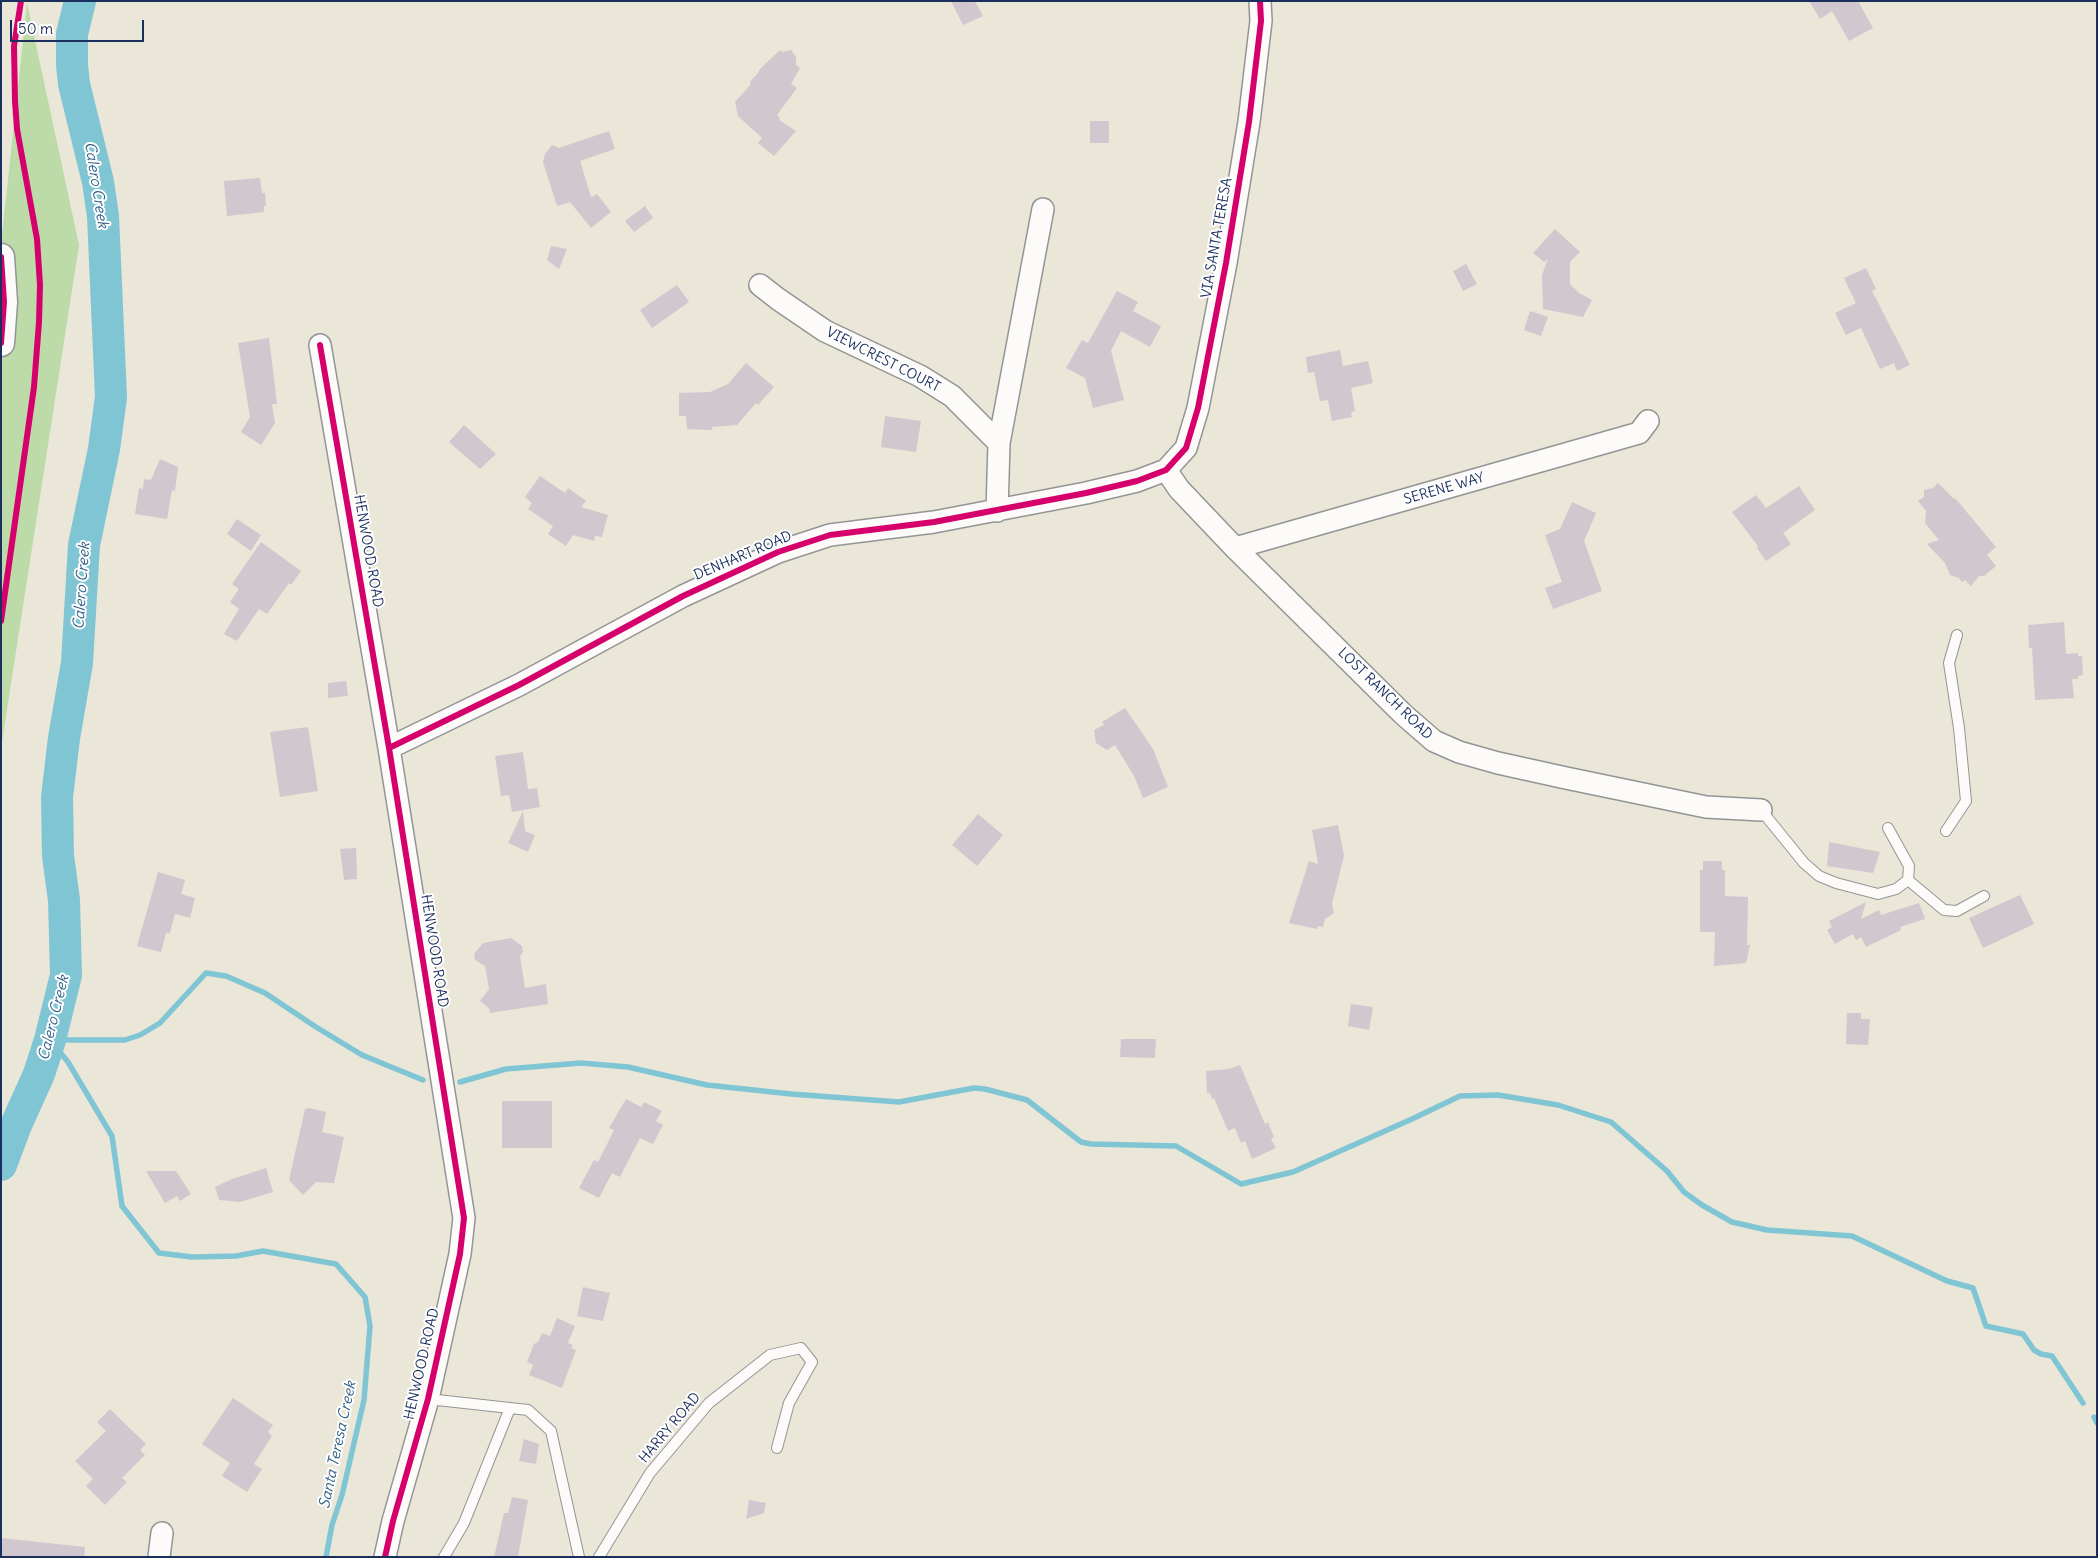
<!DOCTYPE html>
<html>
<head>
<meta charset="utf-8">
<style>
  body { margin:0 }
  #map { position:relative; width:2098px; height:1558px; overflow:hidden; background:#eae6d8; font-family:Delius,sans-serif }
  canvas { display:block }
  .frame { position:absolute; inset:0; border:2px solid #1b2f5e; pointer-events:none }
  .scale { position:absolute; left:10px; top:20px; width:134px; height:22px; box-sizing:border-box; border:2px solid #1b2f5e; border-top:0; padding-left:6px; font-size:15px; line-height:18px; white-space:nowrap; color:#1b2f5e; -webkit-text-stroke:4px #fff; paint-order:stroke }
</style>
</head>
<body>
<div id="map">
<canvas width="2098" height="1558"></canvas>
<div class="frame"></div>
<div class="scale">50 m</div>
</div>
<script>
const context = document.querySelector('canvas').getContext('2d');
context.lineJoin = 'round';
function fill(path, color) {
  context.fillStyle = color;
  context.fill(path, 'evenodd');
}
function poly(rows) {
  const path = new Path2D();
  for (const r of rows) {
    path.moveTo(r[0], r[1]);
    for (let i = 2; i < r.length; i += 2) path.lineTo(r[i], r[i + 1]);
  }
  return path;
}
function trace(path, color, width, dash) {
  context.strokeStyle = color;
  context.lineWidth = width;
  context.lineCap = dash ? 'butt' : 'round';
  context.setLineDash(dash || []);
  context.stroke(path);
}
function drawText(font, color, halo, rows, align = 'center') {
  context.font = font + ' Delius,sans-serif';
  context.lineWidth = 4;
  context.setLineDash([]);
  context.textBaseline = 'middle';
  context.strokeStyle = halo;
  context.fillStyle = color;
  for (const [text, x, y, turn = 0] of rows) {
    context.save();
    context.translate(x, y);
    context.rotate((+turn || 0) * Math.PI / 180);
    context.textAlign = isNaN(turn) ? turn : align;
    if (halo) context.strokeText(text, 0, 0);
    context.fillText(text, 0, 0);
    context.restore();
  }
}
fill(poly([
  [27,3,79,245,1,748,1,244]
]), '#bddaa9');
trace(poly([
  [50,1040,68,1062,112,1136,122,1206,159,1253,192,1257,236,1256,263,1251,336,1264,365,1297,370,1326,364,1400,342,1495,332,1525,326,1557],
  [50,1040,125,1040,140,1035,160,1023,206,973,226,976,265,993,316,1027,362,1055,423,1080],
  [460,1082,506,1069,581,1063,628,1067,707,1085,791,1094,899,1102,974,1088,985,1089,1027,1100,1081,1142,1091,1144,1176,1146,1241,1184,1293,1172,1412,1119,1460,1096,1498,1095,1558,1105,1611,1122,1667,1171,1684,1192,1702,1205,1732,1222,1767,1230,1852,1236,1947,1281,1973,1288,1986,1326,2023,1334,2034,1350,2041,1354,2052,1356,2083,1403],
  [2094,1417,2097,1423]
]), '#80c5d4', 5.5);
trace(poly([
  [1,1165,16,1125,39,1074,50,1040,66,975,64,900,58,856,57,797,64,738,77,663,84,545,104,449,111,397,103,216,98,182,74,84,72,65,72,34,80,1]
]), '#80c5d4', 32);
fill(poly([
  [951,1,975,1,983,16,963,25],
  [1809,1,1858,1,1873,28,1849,41,1832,11,1820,19],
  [780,50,782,52,791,50,796,57,796,65,800,68,791,84,797,88,777,115,780,118,779,120,796,131,774,156,758,143,762,138,738,116,735,102,751,84,750,82,758,73,760,69],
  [1090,121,1109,121,1109,143,1090,143],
  [609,131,615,149,580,161,591,197,597,194,611,212,591,228,570,202,557,206,543,162,545,154,552,145,559,148],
  [260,178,262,193,265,193,266,206,264,206,264,212,227,216,224,181],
  [645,206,653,218,634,232,625,221],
  [1555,229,1580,252,1570,262,1570,284,1579,293,1592,300,1583,317,1543,309,1542,275,1548,259,1544,262,1533,253],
  [551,246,567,249,559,269,547,260],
  [1466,264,1477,284,1463,291,1453,271],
  [1866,268,1876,289,1872,291,1910,365,1897,371,1894,363,1880,369,1861,328,1846,335,1835,313,1856,303,1844,278],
  [677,285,689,302,652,328,640,310],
  [1117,291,1138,302,1133,311,1161,326,1150,347,1121,331,1111,351,1124,400,1093,408,1085,378,1066,368,1082,340,1088,343],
  [1530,311,1548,317,1541,336,1524,330],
  [269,338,277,404,272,404,275,423,261,445,241,432,250,417,238,343],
  [1340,350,1343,366,1368,361,1373,383,1351,388,1355,411,1351,412,1352,417,1332,421,1328,400,1320,401,1314,372,1308,373,1306,357],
  [746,363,774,387,758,405,756,403,737,425,712,427,712,430,687,429,686,416,679,416,679,393,710,392,728,384],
  [885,416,921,421,916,452,881,447],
  [464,425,496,454,480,469,449,442],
  [160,459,178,467,175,491,172,490,167,519,135,514,139,488,143,489,144,479,151,480],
  [540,476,565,493,568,488,586,501,581,507,608,515,602,537,595,536,594,541,573,535,566,546,548,534,553,526,528,509,532,503,525,497],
  [1938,483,1954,499,1955,498,1996,547,1987,555,1996,566,1984,576,1979,576,1971,586,1965,580,1962,582,1959,578,1950,575,1945,563,1927,544,1939,540,1925,523,1926,511,1918,501,1924,497,1924,490,1933,488],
  [1799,486,1815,510,1783,533,1791,544,1766,561,1757,548,1758,546,1732,512,1756,495,1766,508],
  [1572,502,1596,513,1584,541,1602,591,1553,609,1545,588,1562,582,1545,535,1560,529],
  [237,519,261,535,251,551,227,534],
  [261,542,301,571,291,585,289,583,267,614,259,609,237,641,224,634,239,609,230,602,239,589,232,584],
  [2064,622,2066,654,2078,653,2078,656,2082,656,2083,675,2078,676,2078,679,2072,679,2074,698,2035,700,2032,648,2029,648,2028,625],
  [346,681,348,696,328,698,328,683],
  [1125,708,1153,749,1168,787,1143,798,1134,776,1115,745,1107,750,1096,743,1094,730,1104,725,1102,722],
  [308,727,318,791,280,797,270,732],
  [523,752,528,789,537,788,540,807,512,812,509,795,501,796,495,756],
  [523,811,525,831,535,835,528,852,508,843],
  [978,814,1003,835,977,866,952,845],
  [1338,825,1344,856,1332,904,1334,913,1325,919,1323,927,1318,926,1317,929,1289,923,1309,861,1318,864,1312,830],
  [1829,842,1880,852,1873,873,1827,866],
  [356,848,357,879,344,880,340,849],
  [1703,861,1722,861,1722,870,1725,870,1725,896,1748,897,1747,945,1750,945,1746,963,1714,966,1715,932,1700,932,1700,870,1703,870],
  [158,872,185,880,181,894,195,898,190,918,175,914,170,933,166,933,161,952,137,946],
  [2020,895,2034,924,1983,948,1969,918],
  [1866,902,1861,919,1879,910,1881,915,1919,903,1925,919,1900,927,1901,930,1866,947,1861,937,1856,940,1853,934,1835,944,1827,930,1832,927,1829,921],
  [511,938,522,946,523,952,520,956,525,988,546,984,548,1004,490,1013,489,1008,480,1001,489,989,485,966,475,960,474,954,483,943],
  [1351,1004,1373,1007,1369,1030,1348,1026],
  [1847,1013,1861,1013,1861,1019,1870,1019,1868,1045,1846,1044],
  [1121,1039,1156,1039,1155,1058,1120,1057],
  [1240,1065,1265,1124,1268,1122,1274,1137,1271,1139,1276,1148,1252,1159,1245,1141,1241,1143,1235,1128,1228,1131,1214,1098,1212,1099,1210,1093,1207,1093,1206,1071,1229,1069],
  [626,1099,641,1107,644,1102,662,1111,656,1121,663,1125,653,1144,640,1138,620,1177,612,1173,599,1198,579,1188,594,1160,598,1162,614,1130,609,1128],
  [502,1101,552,1101,552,1148,502,1148],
  [309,1108,326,1112,322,1132,344,1137,334,1183,316,1182,303,1195,289,1180,305,1109],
  [266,1168,273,1192,240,1202,219,1200,215,1187,232,1179],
  [146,1171,176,1171,191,1194,180,1201,177,1196,165,1203],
  [583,1287,610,1293,603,1321,577,1316],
  [557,1318,575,1326,568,1343,573,1345,571,1348,576,1350,562,1388,529,1375,533,1365,527,1362,534,1344,538,1342,542,1333,550,1336],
  [233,1398,273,1425,268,1432,272,1436,254,1464,262,1469,247,1492,222,1476,230,1463,202,1444],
  [110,1409,146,1444,140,1450,145,1455,122,1478,127,1482,105,1505,86,1486,93,1479,75,1461,106,1431,97,1422],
  [524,1439,539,1444,536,1464,519,1461],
  [512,1497,528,1500,518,1557,494,1557,504,1513,508,1513],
  [749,1500,766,1503,764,1513,746,1519],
  [1,1538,85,1547,84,1557,1,1557]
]), '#d1c7cf');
const service = poly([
  [1761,810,1804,863,1819,876,1836,883,1878,894,1896,889,1908,880,1909,866,1888,828],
  [1946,831,1966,801,1959,728,1949,663,1957,635],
  [1908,880,1944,910,1957,911,1984,896],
  [428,1399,528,1410,551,1431,579,1557],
  [444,1557,464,1523,510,1408],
  [599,1557,650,1473,709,1403,770,1355,801,1348,812,1362,789,1403,777,1448]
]);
const minor = poly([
  [760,285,778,299,825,331,920,376,952,396,999,443],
  [320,345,389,748,464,1218,460,1254,428,1399,393,1521,385,1557],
  [1166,470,1179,489,1235,548,1404,715,1434,741,1459,752,1498,763,1566,778,1706,807,1761,810],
  [997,511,999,443,1043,209],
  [1235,548,1639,433,1648,421],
  [389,748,519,685,683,596,778,552,830,535,934,522,1086,493,1137,481,1166,470,1186,448,1198,408,1226,263,1249,122,1261,21,1260,1],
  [159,1557,162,1533]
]);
const tertiary = poly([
  [1,257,4,302,1,343]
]);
trace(service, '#939595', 12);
trace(minor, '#939595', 24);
trace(tertiary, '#939595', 29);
trace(service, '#fcfbf9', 10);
trace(minor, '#fcfbf9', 21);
trace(tertiary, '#fcfbf9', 26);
trace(poly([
  [1,257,4,302,1,343],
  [320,345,389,748,464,1218,460,1254,428,1399,393,1521,385,1557],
  [1,621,34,387,39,322,40,285,37,239,17,129,15,101,14,46,21,1],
  [389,748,519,685,683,596,778,552,830,535,934,522,1086,493,1137,481,1166,470,1186,448,1198,408,1226,263,1249,122,1261,21,1260,1]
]), '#d6006c', 6);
drawText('14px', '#1b2f5e', '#fff', [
  ["VIA SANTA TERESA",1217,238,-80],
  ["VIEWCREST COURT",883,360,27],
  ["SERENE WAY",1444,489,-16],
  ["HENWOOD ROAD",368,551,80],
  ["DENHART ROAD",743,556,-23],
  ["LOST RANCH ROAD",1385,694,44],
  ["HENWOOD ROAD",434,951,81],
  ["HENWOOD ROAD",422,1364,-77],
  ["HARRY ROAD",670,1428,-50]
]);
drawText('italic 15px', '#2f5f87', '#fff', [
  ["Calero Creek",96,185,81],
  ["Calero Creek",82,586,-86],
  ["Calero Creek",54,1018,-76],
  ["Santa Teresa Creek",338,1445,-78]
]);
</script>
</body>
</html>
